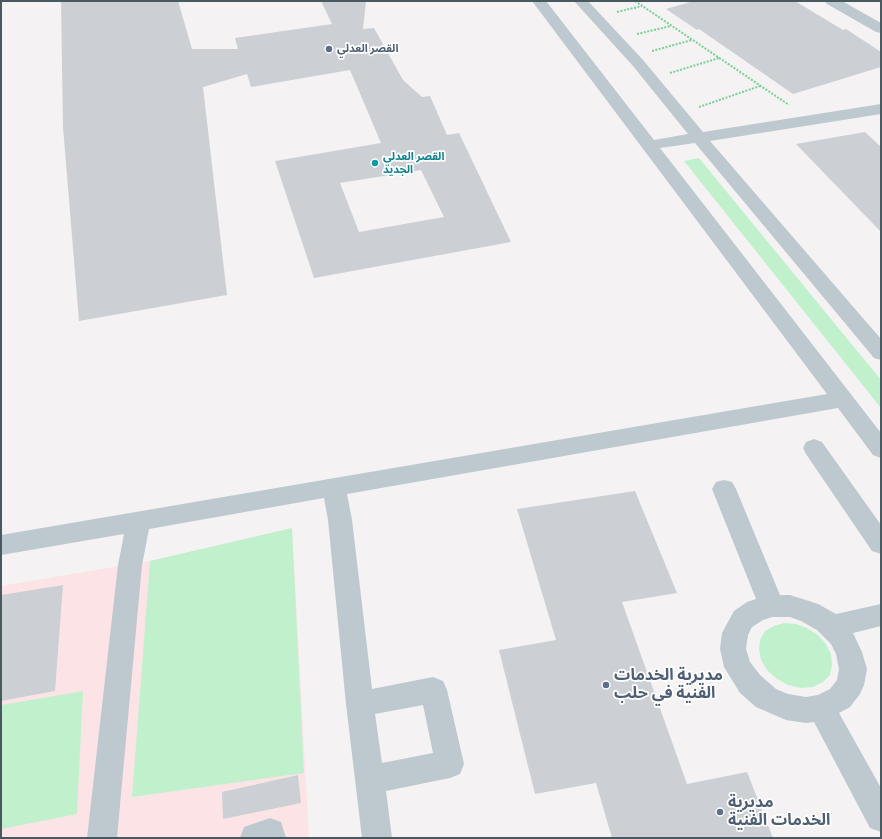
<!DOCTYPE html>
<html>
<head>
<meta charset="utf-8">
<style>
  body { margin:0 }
  #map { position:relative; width:882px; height:839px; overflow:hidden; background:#f4f2f2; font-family:"Fira Sans",sans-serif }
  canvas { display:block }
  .frame { position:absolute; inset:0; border:2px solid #495960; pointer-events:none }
</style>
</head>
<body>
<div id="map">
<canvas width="882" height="839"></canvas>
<div class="frame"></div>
</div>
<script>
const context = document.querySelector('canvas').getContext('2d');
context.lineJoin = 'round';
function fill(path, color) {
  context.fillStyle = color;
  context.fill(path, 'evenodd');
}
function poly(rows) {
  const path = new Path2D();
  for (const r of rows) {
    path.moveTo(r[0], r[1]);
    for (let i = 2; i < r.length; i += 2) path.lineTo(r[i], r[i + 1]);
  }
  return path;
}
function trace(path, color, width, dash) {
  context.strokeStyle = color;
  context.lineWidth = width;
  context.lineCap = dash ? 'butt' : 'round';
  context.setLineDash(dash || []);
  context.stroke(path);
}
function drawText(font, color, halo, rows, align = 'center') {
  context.font = font + ' "Fira Sans","Noto Sans Arabic",sans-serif';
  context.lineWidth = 3.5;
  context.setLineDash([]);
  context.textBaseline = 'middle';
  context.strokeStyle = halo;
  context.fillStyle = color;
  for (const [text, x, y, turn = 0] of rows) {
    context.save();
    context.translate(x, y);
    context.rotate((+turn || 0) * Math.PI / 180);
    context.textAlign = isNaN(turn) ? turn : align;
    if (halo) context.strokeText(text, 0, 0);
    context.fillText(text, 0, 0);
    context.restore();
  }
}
fill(poly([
  [292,528,309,838,1,838,1,586,150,561]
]), '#fce4e6');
fill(poly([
  [699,158,881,380,881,408,684,161],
  [292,528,304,773,132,797,150,561],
  [784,623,796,624,807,628,818,635,826,644,831,654,832,665,830,675,823,682,813,687,801,688,788,685,777,679,767,670,761,660,759,649,760,640,765,631,774,626],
  [83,691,77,814,1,829,1,705]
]), '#c1f1cc');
fill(poly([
  [61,1,178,1,192,49,238,49,235,38,332,24,321,1,366,1,363,29,374,28,403,80,422,97,430,96,447,135,459,133,511,242,314,278,275,161,381,143,350,70,251,87,247,74,203,87,227,295,79,321,63,127],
  [421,170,444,217,359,232,340,183],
  [694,1,795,1,843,30,846,29,881,52,881,67,793,94,699,29,697,30,666,9],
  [865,132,881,147,881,232,796,144],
  [635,491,677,593,622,602,687,784,747,772,773,838,612,838,596,783,535,794,499,650,556,640,517,509],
  [63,585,55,691,1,701,1,595],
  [298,775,301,803,223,819,222,792]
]), '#ccd0d4');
trace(poly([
  [635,1,789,105],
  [617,12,642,6],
  [637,34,671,26],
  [652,51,692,40],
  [670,73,719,58],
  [699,107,760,86]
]), '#78d197', 2, [2, 1.5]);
fill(poly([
  [532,1,546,1,654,140,688,134,633,66,574,1,588,1,643,60,703,132,881,104,881,114,710,141,881,339,881,360,874,358,695,143,660,148,881,433,881,458,873,455,838,408,347,494,352,520,372,689,433,677,443,681,447,690,464,764,460,774,450,778,386,791,392,838,362,838,346,704,328,520,324,498,149,529,142,565,117,838,87,838,118,565,124,534,1,555,1,535,827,394,532,1],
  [423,705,433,753,382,763,375,714,423,705],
  [825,1,842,1,881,23,881,33,876,32,827,4,825,1],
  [814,439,822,442,881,525,881,554,872,551,806,454,803,448,806,442,814,439],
  [724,480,732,482,736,489,780,595,790,595,809,601,818,604,836,614,881,604,881,626,853,633,862,652,867,669,864,685,860,694,850,707,839,713,881,788,881,832,870,828,814,722,806,723,786,720,756,707,740,693,724,667,720,649,722,633,734,611,747,602,756,599,712,489,716,482,724,480],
  [772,617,790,617,801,621,817,630,831,644,836,654,839,669,837,680,830,689,818,695,806,697,788,694,776,689,760,675,750,662,746,649,748,635,752,627,763,620,772,617],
  [270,818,281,822,286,838,240,838,244,827,270,818]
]), '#bdc9cf');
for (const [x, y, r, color] of [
  [329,49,4,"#5c6f8a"],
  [375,163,4,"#0f9aa8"],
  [606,685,4,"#5c6f8a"],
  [720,812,4,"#5c6f8a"]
]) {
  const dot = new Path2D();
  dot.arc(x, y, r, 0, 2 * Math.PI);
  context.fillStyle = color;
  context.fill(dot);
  trace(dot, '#fff', 1.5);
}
drawText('bold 11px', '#4e5e75', '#fff', [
  ["القصر العدلي",337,49]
], 'left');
drawText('bold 11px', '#0d838f', '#fff', [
  ["القصر العدلي",383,157],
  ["الجديد",383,170]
], 'left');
drawText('bold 16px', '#4e5e75', '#fff', [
  ["مديرية الخدمات",614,676],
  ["الفنية في حلب",614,694],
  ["مديرية",728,803],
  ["الخدمات الفنية",728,821]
], 'left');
</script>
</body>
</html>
